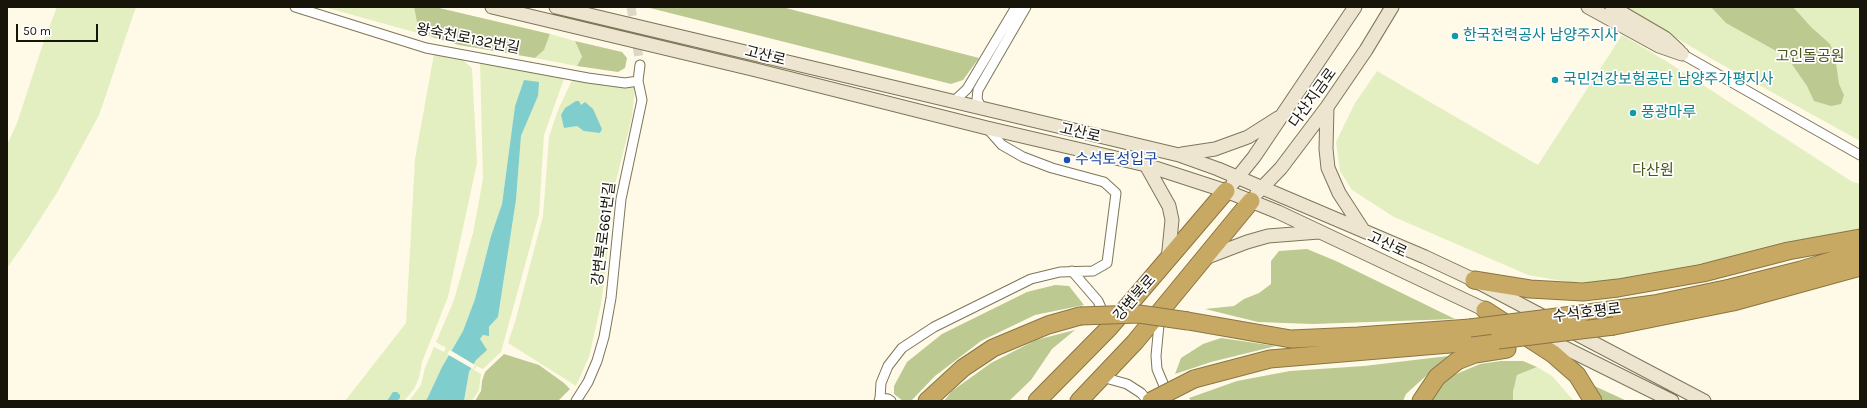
<!DOCTYPE html>
<html>
<head>
<meta charset="utf-8">
<style>
  body { margin:0 }
  #map { position:relative; width:1867px; height:408px; overflow:hidden; background:#fffae7; font-family:Karla,sans-serif }
  canvas { display:block }
  .frame { position:absolute; inset:0; border:8px solid #171409; pointer-events:none }
  .scale { position:absolute; left:16px; top:24px; width:82px; height:18px; box-sizing:border-box; border:2px solid #171409; border-top:0; padding-left:5px; font-size:12px; line-height:14px; white-space:nowrap; color:#171409; -webkit-text-stroke:3px #fff; paint-order:stroke }
</style>
</head>
<body>
<div id="map">
<canvas width="1867" height="408"></canvas>
<div class="frame"></div>
<div class="scale">50 m</div>
</div>
<script>
const context = document.querySelector('canvas').getContext('2d');
context.lineJoin = 'round';
function fill(path, color) {
  context.fillStyle = color;
  context.fill(path, 'evenodd');
}
function poly(rows) {
  const path = new Path2D();
  for (const r of rows) {
    path.moveTo(r[0], r[1]);
    for (let i = 2; i < r.length; i += 2) path.lineTo(r[i], r[i + 1]);
  }
  return path;
}
function trace(path, color, width, dash) {
  context.strokeStyle = color;
  context.lineWidth = width;
  context.lineCap = dash ? 'butt' : 'round';
  context.setLineDash(dash || []);
  context.stroke(path);
}
function drawText(font, color, halo, rows, align = 'center') {
  context.font = font + ' Karla,"Noto Sans KR",sans-serif';
  context.lineWidth = 3.5;
  context.setLineDash([]);
  context.textBaseline = 'middle';
  context.strokeStyle = halo;
  context.fillStyle = color;
  for (const [text, x, y, turn = 0] of rows) {
    context.save();
    context.translate(x, y);
    context.rotate((+turn || 0) * Math.PI / 180);
    context.textAlign = isNaN(turn) ? turn : align;
    if (halo) context.strokeText(text, 0, 0);
    context.fillText(text, 0, 0);
    context.restore();
  }
}
fill(poly([
  [57,7,136,7,99,115,58,191,26,241,7,268,7,145,17,123,45,38],
  [324,7,414,7,417,22,432,37],
  [1624,7,1860,7,1860,141,1712,59],
  [550,34,575,41,582,58,577,66,535,58,544,50],
  [1622,35,1666,61,1851,181,1860,184,1860,230,1851,233,1782,242,1715,261,1599,282,1568,282,1528,275,1394,217,1352,190,1340,171,1336,142,1355,103,1377,71,1538,165],
  [434,54,460,58,472,68,477,163,448,297,422,362,419,378,414,389,404,401,345,401,406,323,415,159],
  [480,61,565,76,544,135,539,214,501,352,483,369,476,366,474,370,481,374,479,390,472,401,464,401,469,372,482,345,480,339,498,317,516,200,521,136,538,96,524,80,515,106,502,204,491,236,475,299,463,331,442,367,427,399,424,401,409,401,421,385,425,368,434,347,444,352,446,348,436,342,454,300,473,233,483,179],
  [573,78,635,88,632,117,612,197,606,267,601,304,589,357,576,386,508,343,515,322,543,216,549,137,558,110],
  [1537,367,1552,376,1574,401,1513,401,1513,392,1517,375]
]), '#e3efc0');
fill(poly([
  [414,7,435,7,550,34,544,50,535,58,459,45,432,37,417,22],
  [646,7,782,7,979,58,963,80,951,84],
  [1711,7,1793,7,1811,27,1830,44,1835,56,1839,84,1844,95,1841,104,1831,106,1814,101,1807,86,1787,57,1726,23],
  [575,41,622,52,627,58,625,68,618,72,577,66,582,57],
  [1307,249,1336,261,1455,319,1313,324,1258,322,1205,309,1234,306,1244,299,1259,293,1271,284,1271,261,1279,251],
  [1055,285,1069,286,1084,305,1035,315,981,341,935,376,911,401,903,401,894,394,894,386,907,362,942,334,1027,292],
  [1075,330,1052,349,1031,380,1009,401,944,401,952,391,991,363,1036,340],
  [1221,338,1276,346,1211,362,1175,374,1181,358,1203,344],
  [504,354,539,365,564,383,570,389,558,401,475,401,481,391,482,381,485,372],
  [1448,356,1406,394,1403,401,1191,401,1189,398,1237,381,1290,371,1364,366],
  [1501,361,1523,361,1537,367,1517,375,1513,392,1513,401,1429,401,1433,392,1454,375,1480,364],
  [1588,383,1627,401,1597,401]
]), '#bcc991');
fill(poly([
  [524,80,539,82,538,96,521,136,516,200,498,317,489,327,489,336,483,335,480,339,487,350,476,360,469,372,464,401,424,401,427,399,442,367,463,331,475,299,491,236,502,204,515,106],
  [576,101,579,101,581,105,585,102,593,109,602,129,600,133,584,131,577,126,564,128,561,115,565,108],
  [393,392,397,392,400,395,400,398,397,401,387,401]
]), '#80cdcd');
fill(poly([
  [450,350,475,365,473,369,447,354]
]), '#fffae7');
trace(poly([
  [631,7,640,65]
]), '#dcd8c6', 9, [9, 4.5]);
const street = poly([
  [295,7,426,48,588,78,625,83,638,81],
  [1682,54,1860,155],
  [953,102,967,89,1016,7],
  [982,109,977,99,978,90,1026,7],
  [1072,271,1098,301,1105,317],
  [1160,314,1156,356,1157,369,1165,388,1165,396],
  [1102,377,1127,384,1141,393,1148,401],
  [880,398,881,383,888,366,902,348,934,327,1031,279,1060,272,1093,271,1107,263,1116,193,1104,182,1052,168,1023,157,1002,145,987,128],
  [576,401,588,382,597,361,604,337,611,298,621,199,642,100,638,81,640,65],
  [879,401,880,398,888,399,891,401]
]);
const secondary = poly([
  [492,7,756,70,987,128,1146,165,1226,191,1278,212,1492,313],
  [556,7,1179,155,1218,169,1425,257,1474,280,1548,319],
  [1588,7,1659,46,1682,54],
  [1612,7,1665,38,1679,51],
  [1327,107,1326,149,1328,168,1339,193,1363,230],
  [1182,154,1215,149,1248,137,1278,118],
  [1146,165,1169,206,1172,220,1168,260],
  [1233,183,1254,157,1355,7],
  [1257,193,1281,168,1327,107,1366,50,1392,7],
  [1205,258,1247,242,1268,236,1319,232],
  [1569,330,1704,401],
  [1539,335,1672,401]
]);
const highway = poly([
  [1474,280,1530,289,1583,292,1618,288,1703,273,1788,251,1860,238],
  [1485,310,1553,354,1577,375,1593,401],
  [1581,314,1654,304,1730,288,1801,270,1860,252],
  [1188,321,1291,339,1358,336,1470,328],
  [1614,326,1733,302,1860,267],
  [1194,379,1270,359,1498,340],
  [927,401,963,368,993,348,1048,325,1080,316],
  [1037,401,1109,328,1226,191],
  [1079,401,1135,342,1251,201],
  [1421,401,1437,377,1457,361,1475,354,1507,349]
]);
trace(street, '#7d7659', 11);
trace(secondary, '#7d7659', 15);
trace(highway, '#8a7544', 19);
trace(street, '#fff', 9);
trace(secondary, '#eee5d0', 13);
trace(highway, '#c8a963', 17);
const highwayBridge = poly([
  [1080,316,1139,314,1188,321],
  [1470,328,1581,314],
  [1498,340,1614,326],
  [1151,401,1194,379]
]);
trace(highwayBridge, '#8a7544', 19, []);
trace(highwayBridge, '#c8a963', 17);
for (const [x, y, r, color] of [
  [1455,36,4,"#0f9aa8"],
  [1555,80,4,"#0f9aa8"],
  [1633,113,4,"#0f9aa8"],
  [1067,160,4,"#1a4fb4"]
]) {
  const dot = new Path2D();
  dot.arc(x, y, r, 0, 2 * Math.PI);
  context.fillStyle = color;
  context.fill(dot);
  trace(dot, '#fff', 1.5);
}
drawText('15px', '#0d838f', '#fff', [
  ["한국전력공사 남양주지사",1463,36],
  ["국민건강보험공단 남양주가평지사",1563,80],
  ["풍광마루",1641,113]
], 'left');
drawText('15px', '#171409', '#fff', [
  ["왕숙천로132번길",468,39,11],
  ["고산로",765,56,14],
  ["다산지금로",1313,98,-54],
  ["고산로",1080,133,13],
  ["강변북로661번길",604,234,-83],
  ["고산로",1387,245,25],
  ["강변북로",1135,298,-49],
  ["수석호평로",1587,313,-7]
]);
drawText('15px', '#4a5518', '#fff', [
  ["고인돌공원",1810,57],
  ["다산원",1653,171]
]);
drawText('15px', '#164399', '#fff', [
  ["수석토성입구",1075,160]
], 'left');
</script>
</body>
</html>
